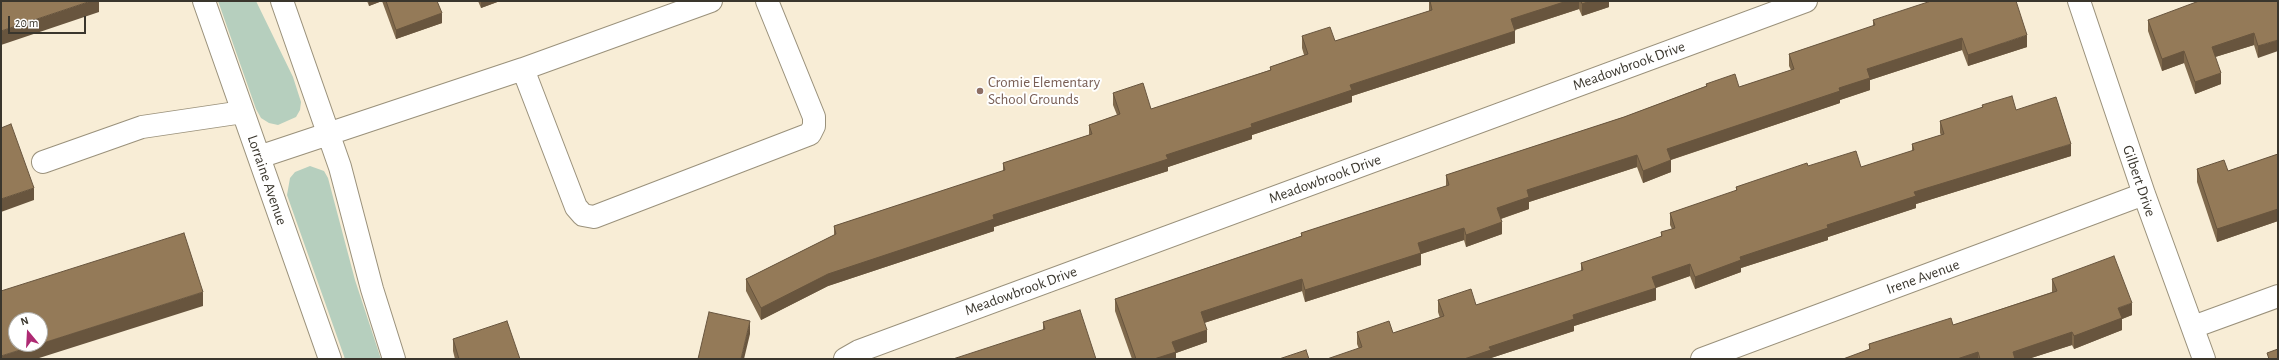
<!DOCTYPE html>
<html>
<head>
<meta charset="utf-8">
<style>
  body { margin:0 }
  #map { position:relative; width:2279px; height:360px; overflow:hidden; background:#f8edd6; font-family:"Alegreya Sans",sans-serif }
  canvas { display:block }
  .frame { position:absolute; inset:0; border:2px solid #3a362d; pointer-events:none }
  .north { position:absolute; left:8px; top:312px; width:40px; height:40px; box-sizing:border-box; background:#fff; border:1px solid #b0afab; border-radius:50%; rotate:342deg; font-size:11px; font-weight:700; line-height:16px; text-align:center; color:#3a362d }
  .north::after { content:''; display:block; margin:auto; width:14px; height:18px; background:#ae2a73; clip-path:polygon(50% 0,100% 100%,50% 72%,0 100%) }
  .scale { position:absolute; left:8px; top:16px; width:78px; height:18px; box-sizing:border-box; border:2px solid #3a362d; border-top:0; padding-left:5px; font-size:12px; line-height:14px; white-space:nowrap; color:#3a362d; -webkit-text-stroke:3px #fff; paint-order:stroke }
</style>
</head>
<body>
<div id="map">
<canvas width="2279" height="360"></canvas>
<div class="frame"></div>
<div class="north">N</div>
<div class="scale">20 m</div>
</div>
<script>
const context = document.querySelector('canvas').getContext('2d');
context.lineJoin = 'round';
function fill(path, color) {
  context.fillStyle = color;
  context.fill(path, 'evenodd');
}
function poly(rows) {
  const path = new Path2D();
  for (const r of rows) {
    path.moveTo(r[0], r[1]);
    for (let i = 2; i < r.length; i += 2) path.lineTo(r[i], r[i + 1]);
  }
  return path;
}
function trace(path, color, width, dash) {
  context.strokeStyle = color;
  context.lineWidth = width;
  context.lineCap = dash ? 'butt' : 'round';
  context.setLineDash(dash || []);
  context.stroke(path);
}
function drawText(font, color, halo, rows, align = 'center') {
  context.font = font + ' "Alegreya Sans",sans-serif';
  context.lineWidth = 4;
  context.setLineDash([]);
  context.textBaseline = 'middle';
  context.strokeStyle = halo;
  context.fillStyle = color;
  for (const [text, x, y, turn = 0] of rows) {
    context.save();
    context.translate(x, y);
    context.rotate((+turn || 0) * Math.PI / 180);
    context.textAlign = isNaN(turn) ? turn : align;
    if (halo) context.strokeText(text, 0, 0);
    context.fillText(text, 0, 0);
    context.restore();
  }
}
fill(poly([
  [218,1,256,1,293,77,301,102,300,110,296,117,278,125,269,123,261,118,256,109],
  [310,166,324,171,328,178,355,280,381,359,345,359,287,195,290,178,295,172]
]), '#b6cfbe');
const minor = poly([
  [204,1,330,359],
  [282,1,340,167,372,289,394,359],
  [2079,1,2144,194,2204,359],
  [523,69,576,207,583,215,594,217,810,134,814,126,814,117,767,1],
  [259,157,523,69,711,1],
  [43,162,142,127,243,112],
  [2193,327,2278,296],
  [845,359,859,351,1806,1],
  [1702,359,2144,194]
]);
trace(minor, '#9a917b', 24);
trace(minor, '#fff', 22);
fill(poly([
  [367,1,437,1,442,23,396,39,382,1,369,6],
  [478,1,500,1,481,8],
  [1429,1,1609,1,1609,7,1582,16,1579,9,1515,30,1515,43,1352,96,1352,102,1252,135,1252,139,1168,167,1168,171,994,227,994,231,828,286,761,320,746,291,746,279,834,235,834,226,1003,171,1003,163,1089,135,1089,125,1117,115,1113,105,1113,93,1151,109,1270,70,1270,67,1304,55,1302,48,1302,36,1335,41,1429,11],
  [2278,1,2258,58,2254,45,2215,57,2221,84,2195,94,2184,63,2162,71,2148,31,2148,20],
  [1873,20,2027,47,1968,66,1962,50,1870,80,1870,90,1840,100,1840,103,1671,160,1671,172,1643,183,1637,167,1529,202,1529,209,1501,219,1502,234,1466,247,1464,240,1421,254,1421,265,1305,302,1302,291,1204,323,1207,342,1176,353,1176,359,1132,359,1115,311,1115,299,1301,236,1301,233,1446,186,1446,175,1624,117,1706,86,1706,84,1739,87,1791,70,1789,66,1789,54,1873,26],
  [1982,105,2016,110,2071,156,1916,204,1916,208,1828,237,1828,240,1741,268,1741,272,1695,289,1690,276,1656,288,1656,300,1574,326,1574,331,1491,358,1491,359,1359,349,1357,344,1357,332,1393,333,1440,318,1438,312,1438,300,1476,305,1581,271,1581,263,1661,237,1661,232,1672,229,1670,225,1670,213,1736,191,1736,187,1808,166,1861,167,1912,151,1912,144,1941,135,1940,133,1940,121,1982,108],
  [2278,154,2278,221,2217,242,2197,182,2197,169,2228,171],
  [2052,279,2132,315,2122,319,2122,330,2074,349,2072,345,2028,359,1843,359,1869,350,1869,344,1953,325,2052,292],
  [1043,322,1096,359,1043,330],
  [453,339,520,359,455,359,453,351]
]), '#7f694c');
fill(poly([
  [91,1,99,1,99,12,1,45,1,31],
  [369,1,382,1,369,6],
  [481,1,500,1,481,8],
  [1567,1,1579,1,1579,9,1511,31,1511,19],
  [1590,1,1609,1,1609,7,1582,16,1582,4],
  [442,13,442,23,396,39,396,30],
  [1515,31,1515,43,1352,96,1352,102,1252,135,1252,139,1168,167,1168,171,994,227,994,231,828,286,761,320,761,308,828,274,993,215,1166,155,1251,124,1350,85],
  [2254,33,2254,45,2212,58,2212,47],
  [2027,35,2027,47,1968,66,1968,55],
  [1962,38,1962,50,1870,80,1870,90,1840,100,1840,103,1667,161,1667,149,1839,88,1867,69],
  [2278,40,2278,51,2258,58,2258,46],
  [2184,51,2184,63,2162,71,2162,59],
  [2221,73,2221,84,2195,94,2195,82],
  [2071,144,2071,156,1916,204,1916,208,1828,237,1828,240,1741,268,1741,272,1695,289,1695,277,1740,257,1914,192],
  [1637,155,1637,167,1529,202,1529,209,1497,220,1497,208,1527,190],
  [1671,160,1671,172,1643,183,1643,171],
  [34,188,34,200,1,212,1,199],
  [2278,209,2278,221,2217,242,2217,229],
  [1502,222,1502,234,1466,247,1466,235],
  [1464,228,1464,240,1421,254,1421,265,1305,302,1305,290,1418,243],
  [1690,264,1690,276,1652,289,1652,277],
  [1302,279,1302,291,1201,324,1201,312],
  [1656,288,1656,300,1574,326,1574,331,1491,358,1491,359,1464,359,1489,347,1573,315],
  [203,292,203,306,36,359,1,359,1,356],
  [2132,303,2132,315,2122,319,2122,330,2074,349,2074,336,2118,308],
  [750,321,750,334,744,359,741,359],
  [1207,330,1207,342,1176,353,1176,359,1154,359,1172,342],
  [2072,332,2072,345,2028,359,2013,359,2013,352],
  [1978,352,1978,359,1957,359]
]), '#68553e');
const building = poly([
  [1,1,91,1,1,31,1,1],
  [386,1,437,1,442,13,396,30,386,1],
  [1430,1,1567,1,1511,19,1515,31,1350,85,1352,90,1251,124,1252,127,1166,155,1168,159,993,215,994,219,828,274,761,308,746,279,836,234,834,226,1005,170,1003,163,1092,134,1089,125,1120,114,1113,93,1143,83,1151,109,1271,70,1270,67,1308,54,1302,36,1330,27,1335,41,1432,10,1430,1],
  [1581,1,1590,1,1582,4,1581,1],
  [1931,1,2016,1,2027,35,1968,55,1962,38,1867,69,1870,78,1839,88,1840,91,1667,149,1671,160,1643,171,1637,155,1527,190,1529,197,1497,208,1502,222,1466,235,1464,228,1418,243,1421,253,1305,290,1302,279,1201,312,1207,330,1172,342,1176,352,1154,359,1136,359,1115,299,1302,236,1301,233,1449,185,1446,175,1624,117,1707,86,1706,84,1735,74,1739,87,1794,69,1789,54,1875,25,1873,20,1931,1],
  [2199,1,2278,1,2278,40,2258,46,2254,33,2212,47,2221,73,2195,82,2184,51,2162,59,2148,20,2199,1],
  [2012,96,2016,110,2056,97,2071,144,1914,192,1916,196,1827,225,1828,228,1740,257,1741,260,1695,277,1690,264,1652,277,1656,288,1573,315,1574,319,1489,347,1491,350,1464,359,1327,359,1362,347,1357,332,1389,321,1393,333,1444,316,1438,300,1471,289,1476,305,1583,270,1581,263,1662,236,1661,232,1675,228,1670,213,1737,190,1736,187,1807,163,1808,166,1856,151,1861,167,1914,150,1912,144,1944,134,1940,121,1983,107,1982,105,2012,96],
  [11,124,34,188,1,199,1,128,11,124],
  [2278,154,2278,209,2217,229,2197,169,2224,160,2228,171,2278,154],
  [184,233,203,292,40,344,40,320,16,320,16,344,39,344,1,356,1,291,184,233],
  [2114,256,2132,303,2118,308,2122,318,2074,336,2072,332,2013,352,2015,359,1980,359,1978,352,1957,359,1843,359,1870,349,1869,344,1951,318,1953,325,2057,291,2052,279,2114,256],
  [1080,310,1096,359,953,359,1045,329,1043,322,1080,310],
  [709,312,750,321,741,359,698,359,709,312],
  [507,321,520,359,459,359,453,339,507,321],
  [2278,349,2278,359,2269,359,2267,353,2278,349],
  [1306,350,1309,359,1279,359,1306,350]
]);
fill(building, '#947a58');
trace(building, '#68553e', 1);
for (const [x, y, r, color] of [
  [980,91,4,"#8d6e63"]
]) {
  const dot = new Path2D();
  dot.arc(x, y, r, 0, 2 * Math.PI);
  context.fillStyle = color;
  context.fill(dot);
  trace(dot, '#fff', 1.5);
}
drawText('15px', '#3a362d', '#fff', [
  ["Meadowbrook Drive",1629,66,-20],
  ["Meadowbrook Drive",1325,179,-20],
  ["Lorraine Avenue",267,180,71],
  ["Gilbert Drive",2139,181,71],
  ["Irene Avenue",1923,277,-20],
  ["Meadowbrook Drive",1021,291,-20]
]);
drawText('15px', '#785e54', '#fff', [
  ["Cromie Elementary",988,82],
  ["School Grounds",988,99]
], 'left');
</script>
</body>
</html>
